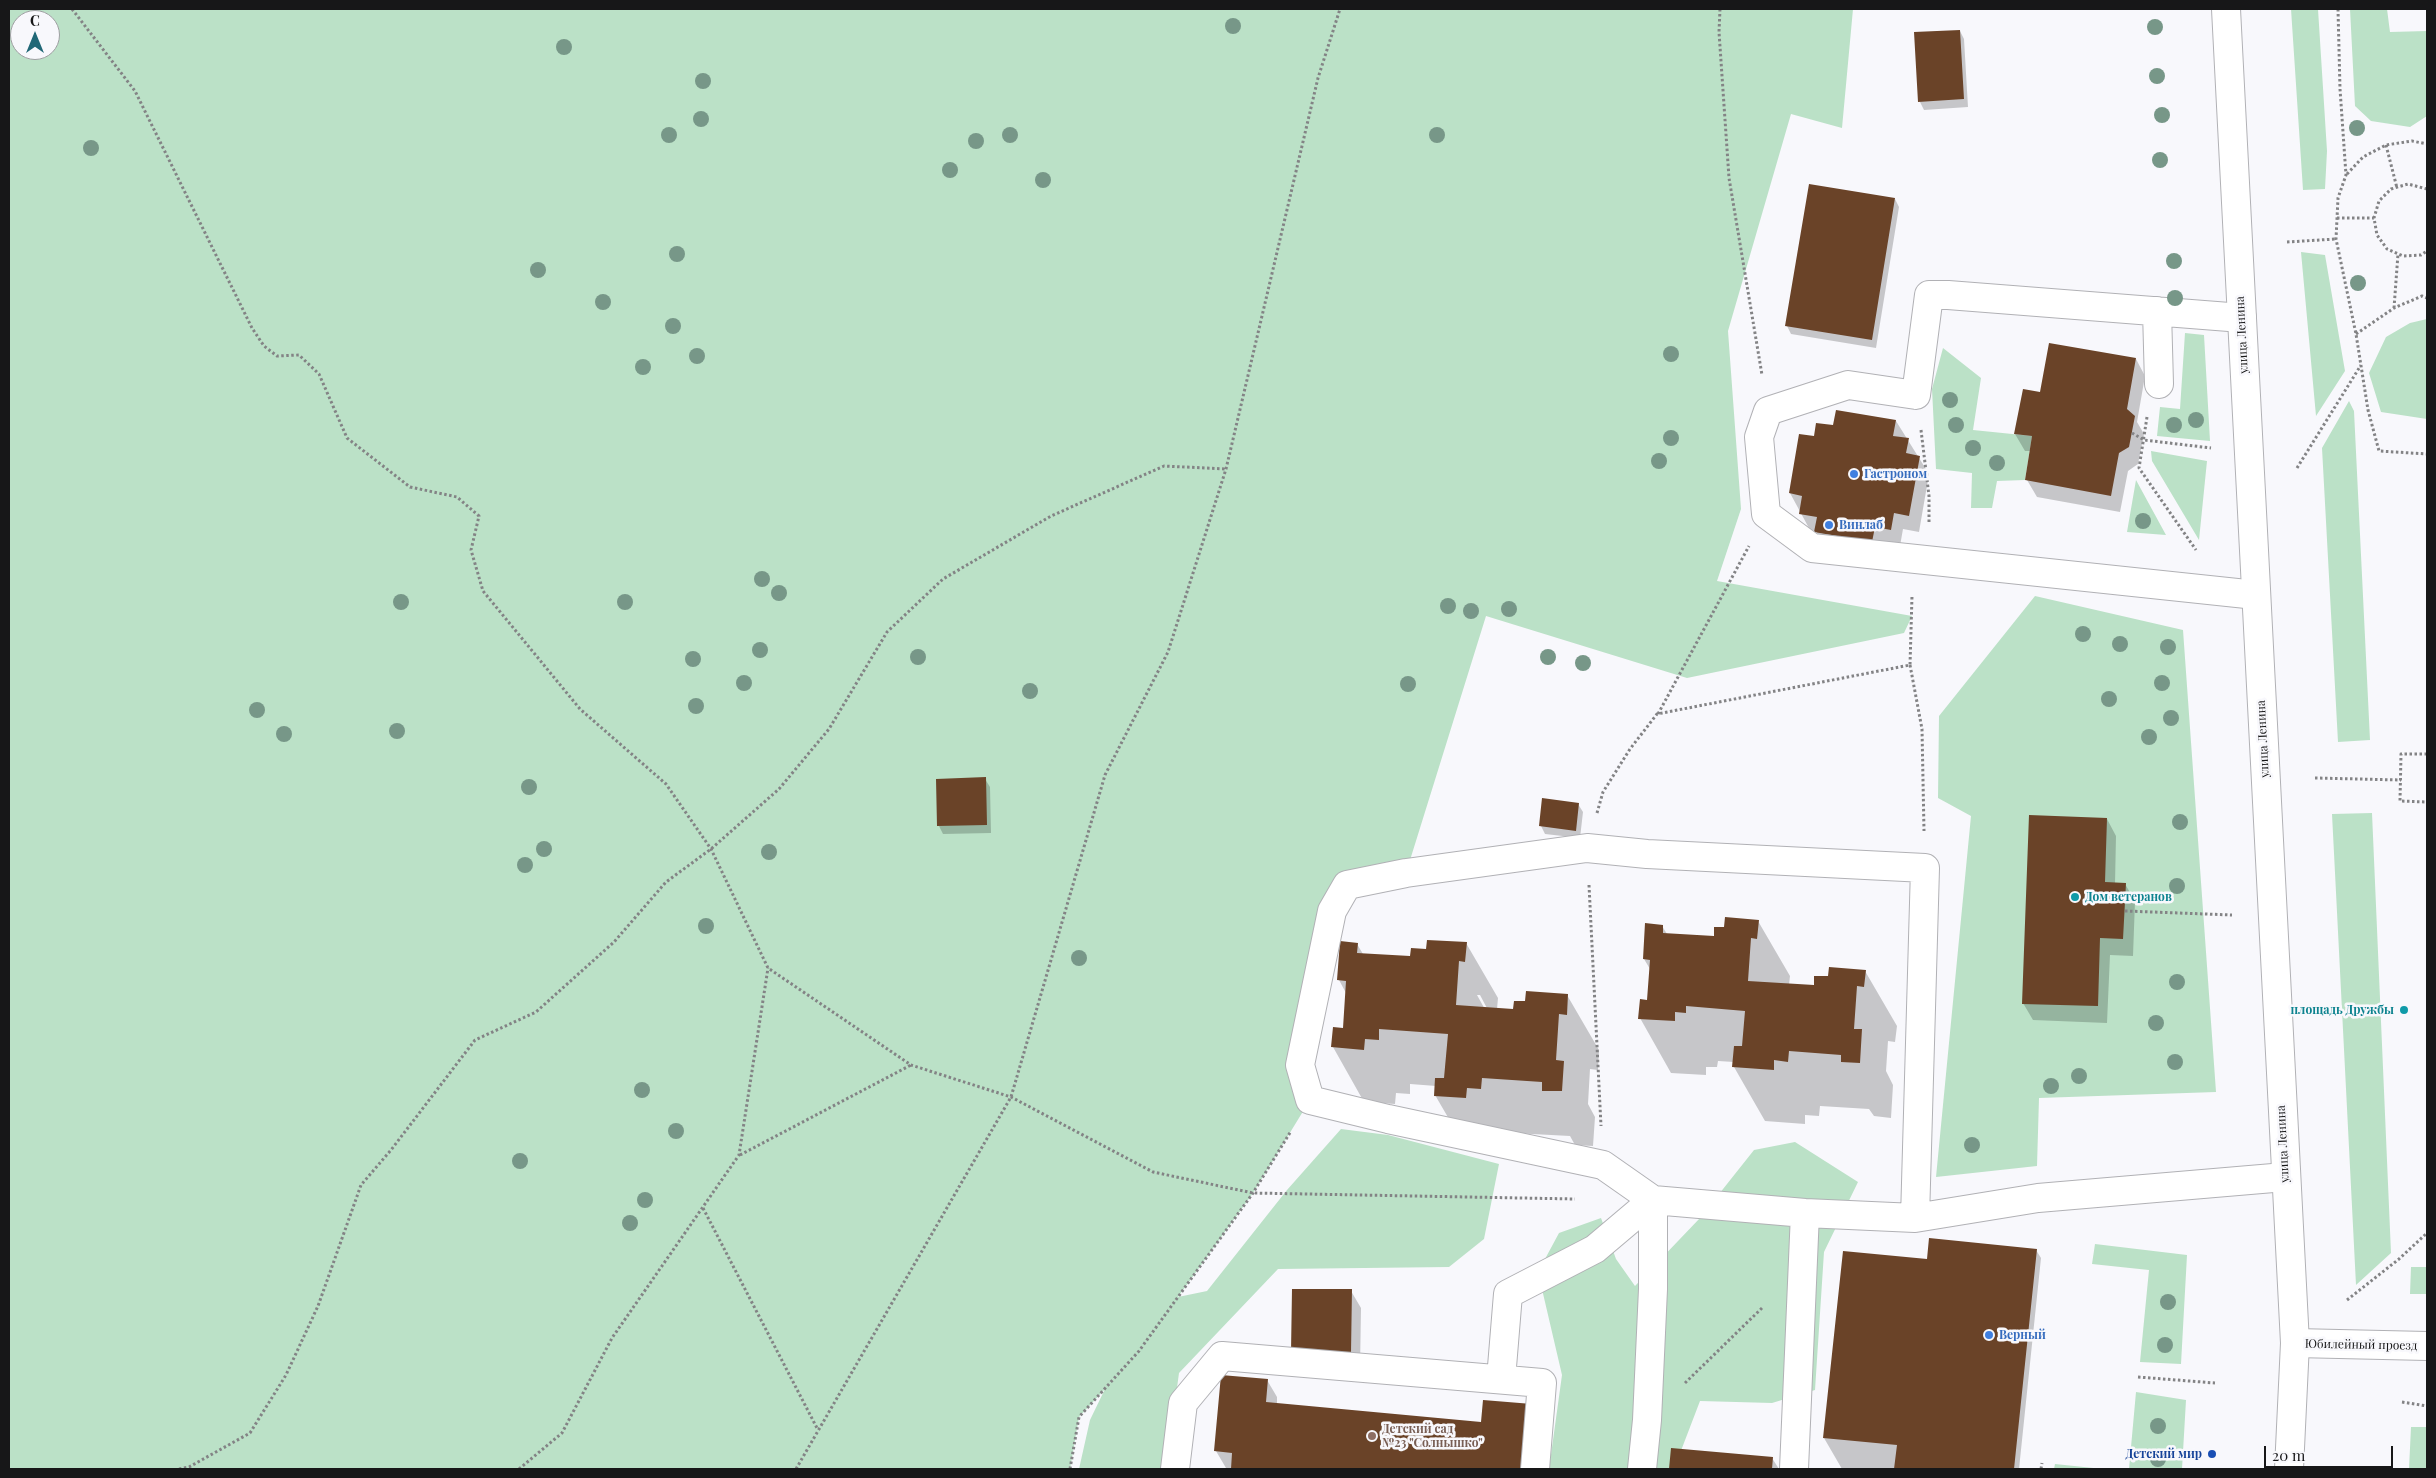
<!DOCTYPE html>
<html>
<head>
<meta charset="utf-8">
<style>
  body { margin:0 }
  #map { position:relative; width:2436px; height:1478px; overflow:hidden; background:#f8f8fc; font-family:"Playfair Display",serif }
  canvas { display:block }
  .frame { position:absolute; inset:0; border:10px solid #171718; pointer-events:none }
  .north { position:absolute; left:10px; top:10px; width:50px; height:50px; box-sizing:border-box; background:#f8f8fc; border:1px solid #9e9ea1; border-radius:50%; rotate:0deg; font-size:14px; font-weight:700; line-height:20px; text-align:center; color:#171718 }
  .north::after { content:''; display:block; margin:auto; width:18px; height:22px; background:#216877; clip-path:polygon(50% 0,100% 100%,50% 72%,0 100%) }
  .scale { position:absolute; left:2264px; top:1446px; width:129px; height:22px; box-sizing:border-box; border:2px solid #171718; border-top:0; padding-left:6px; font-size:15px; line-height:18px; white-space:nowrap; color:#171718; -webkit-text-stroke:4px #f8f8fc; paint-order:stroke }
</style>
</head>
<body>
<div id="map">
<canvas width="2436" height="1478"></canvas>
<div class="frame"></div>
<div class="north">С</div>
<div class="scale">20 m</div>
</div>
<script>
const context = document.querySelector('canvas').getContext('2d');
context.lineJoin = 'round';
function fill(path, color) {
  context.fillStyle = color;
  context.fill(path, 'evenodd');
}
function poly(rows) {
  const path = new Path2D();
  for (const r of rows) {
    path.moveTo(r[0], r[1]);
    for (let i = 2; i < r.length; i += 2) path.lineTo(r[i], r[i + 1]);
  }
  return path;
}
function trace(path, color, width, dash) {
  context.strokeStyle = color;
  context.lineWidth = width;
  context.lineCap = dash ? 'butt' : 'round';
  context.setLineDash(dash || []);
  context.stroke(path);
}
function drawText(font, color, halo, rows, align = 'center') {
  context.font = font + ' "Playfair Display",serif';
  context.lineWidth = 5;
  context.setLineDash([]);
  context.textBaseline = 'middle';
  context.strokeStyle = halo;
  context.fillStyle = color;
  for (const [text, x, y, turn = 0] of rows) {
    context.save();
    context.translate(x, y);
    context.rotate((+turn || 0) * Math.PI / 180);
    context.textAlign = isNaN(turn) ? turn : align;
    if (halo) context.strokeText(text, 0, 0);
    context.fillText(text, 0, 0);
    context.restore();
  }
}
fill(poly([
  [9,9,1853,9,1842,128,1791,114,1728,331,1741,509,1717,581,1912,616,1904,633,1687,678,1486,616,1406,873,1347,885,1300,1065,1310,1100,1253,1193,1178,1297,1207,1291,1287,1190,1341,1129,1388,1135,1499,1164,1484,1239,1449,1267,1278,1269,1179,1373,1166,1469,1079,1469,1090,1420,1105,1389,1079,1417,1070,1469,9,1469],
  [20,20,50,20,50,50,20,50],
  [2291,9,2318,9,2327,151,2325,189,2303,190],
  [2350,9,2387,9,2390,32,2427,31,2427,116,2410,127,2371,121,2355,106],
  [2301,252,2325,255,2345,371,2316,416],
  [2427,319,2427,419,2381,412,2369,373,2386,337,2410,323],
  [2185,333,2204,335,2210,441,2157,436,2160,407,2180,409],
  [1943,348,1981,378,1973,430,2032,436,2025,480,1997,481,1992,508,1971,508,1972,473,1936,469,1932,389],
  [2349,401,2354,411,2370,740,2338,742,2322,448],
  [2151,451,2207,461,2199,540,2152,461],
  [2136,480,2166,535,2127,532],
  [2035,596,2183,630,2216,1092,2039,1098,2037,1166,1936,1177,1971,816,1938,798,1939,716],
  [2372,813,2391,1253,2356,1285,2332,814],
  [1795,1142,1858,1182,1824,1252,1815,1390,1772,1403,1700,1401,1674,1469,1549,1469,1562,1375,1538,1272,1559,1233,1601,1218,1616,1259,1635,1286,1700,1218,1754,1150],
  [2095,1244,2187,1255,2181,1364,2140,1362,2149,1270,2092,1264],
  [2411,1267,2427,1267,2427,1294,2410,1294],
  [2136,1392,2186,1400,2182,1469,2129,1469],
  [2411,1427,2427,1427,2427,1469,2409,1469],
  [2055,1464,2103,1469,2054,1469]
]), '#bbe1c7');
fill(poly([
  [1960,31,1964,39,1968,107,1924,110,1920,102],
  [1895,199,1899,207,1876,348,1791,334,1787,326],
  [2136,359,2145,376,2137,422,2144,434,2138,464,2128,471,2120,512,2037,497,2027,480,2031,451,2025,451,2015,434,2041,394],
  [1896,421,1929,474,1919,532,1903,529,1900,546,1826,548,1816,531,1810,530,1790,493,1815,438,1834,427],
  [985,779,990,787,991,833,943,834,939,826],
  [1578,804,1583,812,1580,838,1545,834,1541,826],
  [2107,819,2116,836,2115,884,2125,884,2135,901,2133,956,2110,955,2107,1023,2033,1020,2023,1003],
  [1758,921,1790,976,1789,985,1815,986,1829,978,1865,971,1897,1026,1895,1042,1888,1041,1886,1071,1893,1085,1891,1118,1874,1116,1869,1109,1820,1106,1819,1116,1805,1115,1805,1124,1765,1121,1734,1067,1734,1062,1718,1061,1717,1067,1706,1067,1706,1075,1671,1073,1640,1018,1648,1001,1650,969,1644,959,1662,926,1667,934,1715,937,1726,928],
  [1466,943,1498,998,1497,1009,1515,1010,1526,1003,1567,995,1599,1050,1598,1070,1590,1069,1588,1104,1595,1117,1593,1146,1575,1145,1570,1136,1513,1133,1497,1152,1467,1150,1435,1095,1436,1086,1410,1084,1410,1094,1396,1093,1395,1104,1364,1102,1333,1047,1344,1029,1346,993,1339,980,1357,944,1363,954,1411,958,1427,950],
  [1477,995,1480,995,1489,1012,1487,1013],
  [2036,1250,2041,1258,2019,1469,1842,1469,1824,1438,1929,1261],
  [1351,1291,1361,1308,1360,1369,1302,1369],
  [1267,1380,1277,1397,1277,1404,1536,1469,1226,1468,1216,1451],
  [1672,1449,1772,1458,1779,1469,1670,1469]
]), '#0003');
fill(poly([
  [1960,30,1964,99,1918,102,1914,32],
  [1809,184,1895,198,1872,340,1785,326],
  [2049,343,2136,358,2127,409,2135,416,2129,447,2119,453,2111,496,2025,480,2032,436,2014,434,2023,389,2040,392],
  [1836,410,1896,420,1893,436,1909,438,1906,453,1920,456,1909,516,1894,513,1891,530,1875,527,1872,542,1814,532,1817,517,1799,514,1802,496,1789,493,1799,434,1814,436,1816,423,1833,425],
  [986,777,987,825,937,826,936,779],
  [1542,798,1579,803,1576,831,1539,826],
  [2029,815,2107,818,2105,882,2126,883,2123,939,2100,938,2098,1006,2022,1004],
  [1725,917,1759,920,1757,939,1751,938,1748,981,1814,985,1814,976,1828,976,1829,967,1866,970,1864,987,1857,986,1854,1029,1862,1029,1860,1063,1841,1062,1841,1055,1789,1051,1788,1062,1774,1060,1774,1070,1732,1067,1734,1046,1742,1046,1745,1011,1686,1006,1686,1013,1675,1012,1675,1021,1638,1019,1640,999,1647,1000,1650,960,1643,959,1645,923,1663,925,1663,933,1714,936,1714,927,1724,927],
  [1427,940,1467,942,1465,962,1459,961,1456,1005,1513,1009,1514,1001,1525,1001,1526,991,1568,994,1567,1015,1559,1014,1556,1060,1564,1061,1562,1091,1542,1091,1542,1082,1482,1078,1481,1089,1467,1088,1466,1098,1434,1096,1435,1078,1444,1078,1448,1034,1379,1029,1379,1040,1365,1039,1364,1050,1331,1047,1333,1027,1343,1028,1346,981,1337,980,1340,941,1358,943,1357,953,1410,956,1411,948,1426,949],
  [1929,1238,2037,1249,2014,1469,1894,1469,1897,1445,1823,1438,1843,1251,1927,1259],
  [1292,1289,1352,1289,1351,1353,1291,1352],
  [1221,1375,1268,1379,1266,1402,1481,1422,1483,1400,1532,1404,1526,1469,1231,1469,1232,1453,1214,1451],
  [1671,1448,1773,1457,1772,1469,1669,1469]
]), '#6a4328');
const minor = poly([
  [2157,311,2159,384],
  [2242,318,1948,295,1929,295,1916,395,1848,385,1768,411,1759,437,1766,514,1812,548,2256,595],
  [2295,1343,2427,1346],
  [1501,1379,1508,1294,1595,1249,1653,1200,1603,1165,1388,1119,1310,1100,1300,1065,1332,911,1347,885,1406,873,1587,848,1647,854,1925,868,1915,1218],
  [1175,1469,1183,1403,1222,1356,1542,1383,1535,1469],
  [1642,1469,1647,1420,1653,1289,1653,1200,1805,1213,1915,1218,2038,1198,2285,1177],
  [1794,1469,1805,1213]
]);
const major = poly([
  [2226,9,2295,1343,2289,1469]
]);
trace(minor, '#b1b1b5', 30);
trace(major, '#b1b1b5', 30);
trace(poly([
  [72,9,135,91,252,328,264,346,277,356,299,355,319,374,347,438,410,487,457,497,479,516,471,550,483,591,580,709,666,784,711,849,768,968,911,1065,1011,1097,1153,1172,1253,1193,1575,1199],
  [1720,9,1719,32,1729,178,1762,375],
  [2338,9,2340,89,2346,175,2338,198,2336,239,2356,334,2368,410,2379,451,2427,454],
  [2386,145,2397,188],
  [2347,174,2363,157,2386,145,2412,141,2427,144],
  [2427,189,2408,184,2391,189,2379,201,2374,218,2377,235,2387,249,2403,256,2421,255,2427,251],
  [2337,218,2374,218],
  [2287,242,2336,239],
  [2394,308,2398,254],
  [2356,334,2394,308,2422,296,2427,298],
  [2147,417,2139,468,2196,550],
  [1921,430,1929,496,1929,523],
  [2132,433,2144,440,2211,448],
  [2297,468,2361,365],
  [1910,665,1922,729,1924,831],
  [1658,714,1749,546],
  [2427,754,2401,754,2400,801,2427,802],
  [2315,778,2401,780],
  [1597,813,1603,792,1630,749,1657,714,1910,665,1912,596],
  [1589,885,1601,1126],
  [2125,911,2232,915],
  [740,1155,911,1065],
  [703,1208,818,1430],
  [2347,1300,2399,1259,2427,1233],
  [2138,1377,2215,1383],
  [1685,1383,1763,1307],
  [2402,1402,2427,1406],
  [179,1469,189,1467,250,1433,286,1375,318,1306,361,1185,391,1150,475,1040,536,1012,614,942,666,882,711,849,779,789,829,729,887,632,943,579,1051,516,1164,466,1226,469],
  [519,1469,562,1433,612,1338,739,1155,768,968],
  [796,1469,1011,1097,1105,775,1168,652,1226,469,1318,78,1340,9],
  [1070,1469,1079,1417,1139,1351,1253,1193,1291,1131],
  [2041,1469,2042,1463]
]), '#838385', 3, [2.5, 2.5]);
trace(minor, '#fff', 28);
trace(major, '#fff', 28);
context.fillStyle = '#779788';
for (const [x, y] of [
  [1233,26],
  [2155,27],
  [564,47],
  [2157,76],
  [703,81],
  [2162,115],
  [701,119],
  [2357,128],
  [669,135],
  [1010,135],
  [1437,135],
  [976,141],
  [91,148],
  [2160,160],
  [950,170],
  [1043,180],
  [677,254],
  [2174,261],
  [538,270],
  [2358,283],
  [2175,298],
  [603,302],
  [673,326],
  [1671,354],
  [697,356],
  [643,367],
  [1950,400],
  [2196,420],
  [1956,425],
  [2174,425],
  [1671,438],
  [1973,448],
  [1659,461],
  [1997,463],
  [2143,521],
  [762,579],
  [779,593],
  [401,602],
  [625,602],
  [1448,606],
  [1509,609],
  [1471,611],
  [2083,634],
  [2120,644],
  [2168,647],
  [760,650],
  [918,657],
  [1548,657],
  [693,659],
  [1583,663],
  [744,683],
  [2162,683],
  [1408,684],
  [1030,691],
  [2109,699],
  [696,706],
  [257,710],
  [2171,718],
  [397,731],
  [284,734],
  [2149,737],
  [529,787],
  [2180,822],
  [544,849],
  [769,852],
  [525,865],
  [2177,886],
  [706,926],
  [1079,958],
  [2177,982],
  [2156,1023],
  [2175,1062],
  [2079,1076],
  [2051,1086],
  [642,1090],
  [676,1131],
  [1972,1145],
  [520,1161],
  [645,1200],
  [630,1223],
  [2168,1302],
  [2165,1345],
  [2158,1426],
  [2158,1459]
]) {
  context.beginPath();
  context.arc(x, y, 8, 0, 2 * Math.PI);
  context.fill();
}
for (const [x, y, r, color] of [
  [1854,474,5,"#3f7fe0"],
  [1829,525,5,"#3f7fe0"],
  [2075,897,5,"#0f9aa8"],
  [2404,1010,5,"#0f9aa8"],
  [1989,1335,5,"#3f7fe0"],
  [1372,1436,5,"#8d6e63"],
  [2212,1454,5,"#1a4fb4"]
]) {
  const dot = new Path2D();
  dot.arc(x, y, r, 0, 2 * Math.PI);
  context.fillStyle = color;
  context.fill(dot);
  trace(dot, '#f8f8fc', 2);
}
drawText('12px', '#171718', '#f8f8fc', [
  ["улица Ленина",2242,335,-93],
  ["улица Ленина",2263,739,-93],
  ["улица Ленина",2283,1144,-93],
  ["Юбилейный проезд",2361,1345,1]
]);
drawText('bold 12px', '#366cbe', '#f8f8fc', [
  ["Гастроном",1864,474],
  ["Винлаб",1839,525],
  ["Верный",1999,1335]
], 'left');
drawText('bold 12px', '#0d838f', '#f8f8fc', [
  ["Дом ветеранов",2085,897],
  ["площадь Дружбы",2394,1010,"right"]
], 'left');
drawText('bold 12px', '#785e54', '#f8f8fc', [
  ["Детский сад",1382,1429],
  ["№23 \"Солнышко\"",1382,1443]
], 'left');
drawText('bold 12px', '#164399', '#f8f8fc', [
  ["Детский мир",2202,1454]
], 'right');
</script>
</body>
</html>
